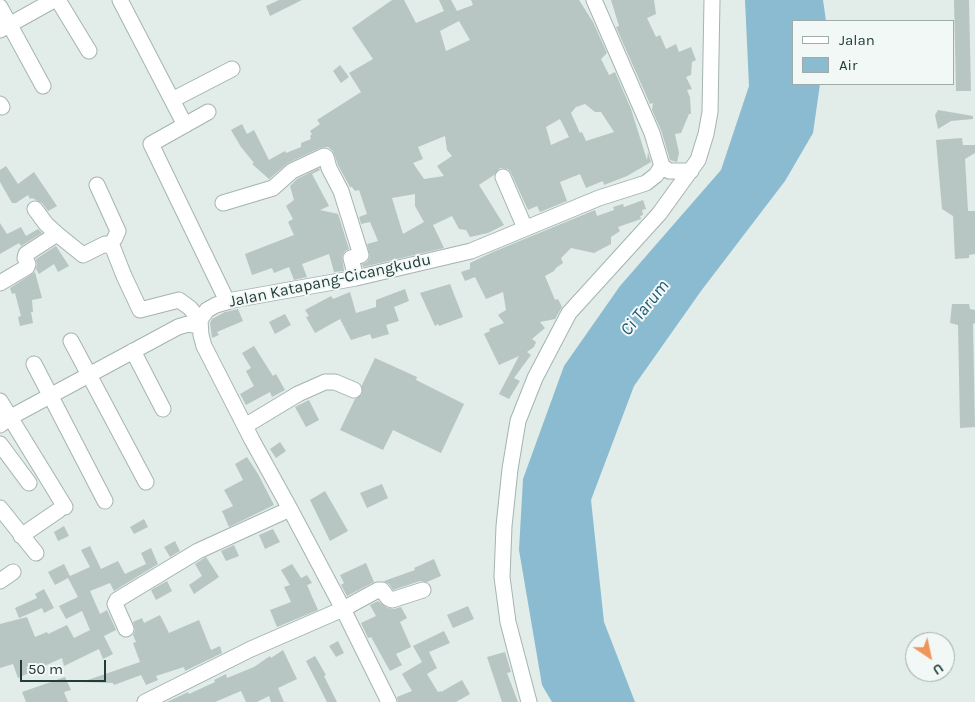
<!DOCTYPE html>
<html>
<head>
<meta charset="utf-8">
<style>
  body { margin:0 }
  #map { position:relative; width:975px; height:702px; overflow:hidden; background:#e2ece9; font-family:Karla,sans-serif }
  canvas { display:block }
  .legend { position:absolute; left:792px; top:20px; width:162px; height:65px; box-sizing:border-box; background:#f2f8f6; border:1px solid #9fadaa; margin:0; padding:6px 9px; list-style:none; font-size:15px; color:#223c39 }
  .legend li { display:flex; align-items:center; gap:10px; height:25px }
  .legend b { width:25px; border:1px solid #9fadaa }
  .north { position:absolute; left:905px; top:632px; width:50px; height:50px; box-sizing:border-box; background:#f2f8f6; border:1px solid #9fadaa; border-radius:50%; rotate:146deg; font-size:14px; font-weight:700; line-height:20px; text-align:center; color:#223c39 }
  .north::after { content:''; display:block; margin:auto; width:18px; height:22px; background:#ef955c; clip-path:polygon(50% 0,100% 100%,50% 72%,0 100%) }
  .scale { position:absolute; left:20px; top:660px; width:86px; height:22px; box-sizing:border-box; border:2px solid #223c39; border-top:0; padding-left:6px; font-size:15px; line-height:18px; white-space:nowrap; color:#223c39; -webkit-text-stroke:4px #f2f8f6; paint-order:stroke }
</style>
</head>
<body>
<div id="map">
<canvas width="975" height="702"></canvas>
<ul class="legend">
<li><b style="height:6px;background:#fff"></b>Jalan</li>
<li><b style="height:14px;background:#8abbd0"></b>Air</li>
</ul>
<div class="north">U</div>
<div class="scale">50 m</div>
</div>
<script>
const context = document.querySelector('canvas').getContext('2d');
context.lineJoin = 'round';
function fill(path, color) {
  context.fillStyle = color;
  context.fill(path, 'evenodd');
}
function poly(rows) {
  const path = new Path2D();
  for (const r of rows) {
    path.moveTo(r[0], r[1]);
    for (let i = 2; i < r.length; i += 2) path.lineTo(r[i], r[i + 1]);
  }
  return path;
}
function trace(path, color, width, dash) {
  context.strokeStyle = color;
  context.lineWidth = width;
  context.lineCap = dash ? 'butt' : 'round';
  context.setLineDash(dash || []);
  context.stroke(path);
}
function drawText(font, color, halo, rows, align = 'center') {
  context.font = font + ' Karla,sans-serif';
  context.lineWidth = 4;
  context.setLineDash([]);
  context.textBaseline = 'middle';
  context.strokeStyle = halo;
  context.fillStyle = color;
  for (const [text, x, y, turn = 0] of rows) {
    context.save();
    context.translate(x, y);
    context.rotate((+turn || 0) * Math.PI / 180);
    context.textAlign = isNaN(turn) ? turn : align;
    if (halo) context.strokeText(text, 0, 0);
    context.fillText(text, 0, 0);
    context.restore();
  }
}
fill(poly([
  [745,0,823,0,826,21,794,21,794,84,820,84,813,133,785,181,701,291,634,386,591,500,604,622,635,702,552,702,542,685,519,550,523,479,564,366,620,286,721,170,749,86]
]), '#8abbd0');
fill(poly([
  [279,0,302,0,270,16,266,6],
  [392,0,404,0,416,23,444,11,439,0,451,0,457,11,473,5,471,0,579,0,593,22,607,53,601,59,609,75,615,72,631,109,647,160,648,152,651,162,627,176,604,185,603,181,586,188,580,174,560,182,567,201,540,212,537,206,528,210,511,173,508,169,500,168,494,175,479,185,504,225,488,233,470,237,466,230,459,229,452,216,433,225,444,248,363,267,362,264,367,262,370,257,367,244,378,241,370,222,361,224,359,217,367,214,359,190,355,191,352,187,350,187,338,165,333,151,328,147,320,148,288,163,269,179,252,164,254,163,241,147,231,130,242,124,247,134,254,130,269,160,285,151,286,153,301,147,301,143,311,139,310,136,312,134,310,131,320,124,317,120,361,92,349,73,373,59,352,28],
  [459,21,470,40,446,51,440,31],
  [585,104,595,112,601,112,614,132,586,141,582,132,580,133,571,113,576,107],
  [560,119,569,137,551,145,546,127],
  [445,136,447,150,452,156,437,166,444,176,424,179,413,163,423,159,418,147],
  [415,194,415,206,424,222,403,234,392,198],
  [611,0,654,0,656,14,647,18,656,37,660,35,666,49,676,44,679,52,691,47,696,60,692,62,691,75,686,77,692,89,687,90,690,97,691,114,689,114,681,133,675,134,679,153,677,162,670,160,661,130,652,110,653,103,650,104,616,27,619,26],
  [954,0,969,0,971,91,956,91],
  [340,65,349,77,341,83,333,71],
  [938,110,973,116,973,119,951,121,938,129,935,115],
  [962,138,963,145,975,145,975,153,965,159,968,211,975,211,975,254,969,255,969,258,955,259,953,216,942,209,936,140],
  [6,166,18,184,34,172,57,206,48,211,42,203,32,198,30,199,28,195,16,203,12,203,0,182,0,170],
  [319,168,320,170,312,174,329,206,320,210,338,214,349,249,345,251,342,256,344,271,334,272,329,254,302,264,307,277,294,280,289,267,274,273,272,268,252,275,245,254,294,235,288,222,293,219,286,206,294,200,290,186,297,179],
  [643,200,646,209,642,210,643,215,640,216,641,219,618,227,620,231,611,237,611,244,594,253,571,248,561,258,563,263,556,268,554,271,545,276,555,300,558,299,562,307,555,319,540,322,545,328,532,339,536,342,534,347,527,352,531,355,514,378,520,381,509,399,499,394,519,356,499,365,484,334,490,331,489,329,504,323,498,315,506,310,503,292,486,299,475,277,465,281,461,272,470,269,470,263,493,252,595,210,597,216,614,210,613,207,623,204,624,207],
  [0,223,7,234,21,227,26,236,38,229,42,233,21,246,19,243,0,254],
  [56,246,69,266,58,272,54,264,39,274,36,269,37,264,36,259],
  [35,272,42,298,32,300,33,312,31,312,33,323,20,326,18,317,21,316,15,293,12,294,10,288],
  [450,284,463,317,439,326,438,324,435,326,420,293],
  [405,289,409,301,394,307,399,321,386,325,389,334,372,339,370,334,351,340,340,319,315,333,306,317,309,316,305,310,331,296,333,299,350,292,356,313,376,307,376,300],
  [952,304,969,304,970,309,975,310,975,323,973,324,975,427,960,428,958,325,950,323],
  [238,309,243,321,217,332,219,335,212,338,210,323,212,319,225,312],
  [285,314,291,325,275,334,269,322],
  [254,346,273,376,276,374,285,390,272,397,270,392,246,405,240,394,254,386,246,371,251,368,242,353],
  [375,358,417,377,416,380,464,404,441,453,393,430,383,450,340,430,355,399,362,394,362,385],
  [309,400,319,420,306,427,295,407],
  [280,442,286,451,276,458,270,449],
  [247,457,258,474,274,505,229,527,222,511,233,506,224,490,243,480,235,464],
  [382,484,388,498,367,508,360,493],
  [325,491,348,531,330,541,310,500],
  [144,519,148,527,134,534,130,527],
  [64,526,69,536,58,541,54,532],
  [273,529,280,542,265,549,259,535],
  [175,541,180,551,170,557,164,547],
  [234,545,239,556,226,561,221,551],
  [90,546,101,569,118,561,125,574,146,564,141,553,151,548,158,564,114,591,110,583,90,591,100,614,107,610,116,630,104,636,113,654,103,659,99,649,64,666,62,658,18,678,13,664,0,668,0,624,27,617,35,637,47,632,48,634,67,625,74,638,90,630,82,611,66,619,59,606,78,597,68,578,55,585,48,572,64,564,70,576,90,567,81,550],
  [206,557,219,577,194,594,189,585,202,576,195,564],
  [434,559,441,576,427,582,420,581,393,590,389,584,384,581,415,570,414,568],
  [366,563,374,582,347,596,341,585,344,583,340,575],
  [292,564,301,578,307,575,312,583,307,585,318,610,277,627,270,610,291,602,284,587,290,585,281,570],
  [167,581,172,591,156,600,151,590],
  [44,589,54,608,44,613,42,608,19,618,15,608,37,598,35,594],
  [378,601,388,608,394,609,401,607,407,618,400,622,411,647,396,654,402,665,390,671,371,637,368,638,361,623,376,616,370,605],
  [468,606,474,619,453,628,447,615],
  [160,615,169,633,199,620,211,650,220,646,222,653,185,671,184,667,156,676,158,680,146,685,141,675,114,685,113,683,82,682,140,662,133,643,136,642,133,635,135,630,133,622,142,618,144,623],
  [444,631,450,643,429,652,437,668,427,674,438,692,441,691,441,692,462,680,470,694,456,702,398,702,397,697,412,691,402,674,422,662,413,646],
  [338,641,344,653,336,657,329,646],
  [283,650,297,679,278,688,284,702,271,702,269,696,257,702,246,702,241,691,215,702,167,702,188,692,189,694,215,682,214,680,226,674,227,678,254,667,270,656,271,658],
  [505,652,511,672,507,673,518,702,502,702,487,657],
  [315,656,326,675,324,676,337,702,327,702,306,661],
  [65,677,71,690,64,692,68,702,26,702,22,692]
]), '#b7c6c2');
const minor = poly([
  [58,0,89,51],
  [120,0,185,125],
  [0,7,43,86],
  [0,30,54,0],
  [172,100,232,69],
  [0,104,2,107],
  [208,112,151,144,227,301],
  [662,166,669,171,691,171],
  [503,177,525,228],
  [97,185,118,231,115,238,110,245],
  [223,203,273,188,292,171,324,156,326,157,329,168,341,191,361,255,351,258,356,278],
  [35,209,46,224,57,234,83,255,105,244,113,248,124,276,140,310,179,300,190,308,200,320],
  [0,283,27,267,28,264,25,258,26,254,57,234],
  [71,341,146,482],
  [133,351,163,409],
  [34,364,105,501],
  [0,401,65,507],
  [0,425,9,418,178,327,188,324,200,326],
  [245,426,298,394,325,382,335,382,354,390],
  [0,444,29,483],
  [0,508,36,553],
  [21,536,59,510],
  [0,581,13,572],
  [126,629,115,604,117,600,198,551,290,509],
  [145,702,251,649,343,609,378,590,382,590,388,598,392,600,423,590],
  [389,702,343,609,290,509,252,440,204,346,201,335,200,320,207,310,216,305,233,300,356,278,471,251,599,198,646,183,656,175,662,166,652,133,594,0],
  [529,702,508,622,502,577,504,526,510,469,518,421,535,378,569,313,659,214,698,160,706,134,710,112,712,0]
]);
trace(minor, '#a5b4b1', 17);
trace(minor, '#fff', 15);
drawText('16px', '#223c39', '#f2f8f6', [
  ["Jalan Katapang-Cicangkudu",330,281,-12]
]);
drawText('italic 18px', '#1d5b77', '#f2f8f6', [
  ["Ci Tarum",645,308,-51]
]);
</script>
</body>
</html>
